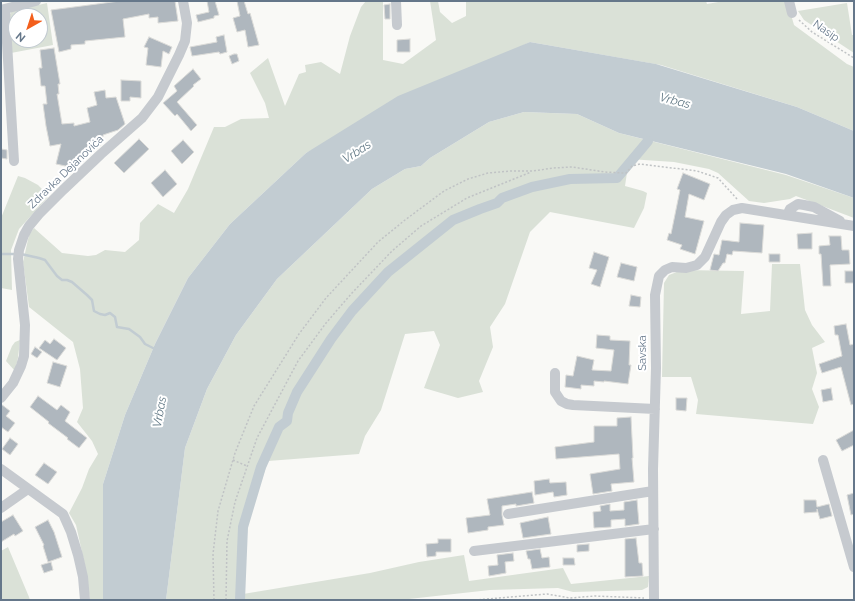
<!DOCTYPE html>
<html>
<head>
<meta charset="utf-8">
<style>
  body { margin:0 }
  #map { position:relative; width:855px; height:601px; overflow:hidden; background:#f9f9f6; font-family:Raleway,sans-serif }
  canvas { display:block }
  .frame { position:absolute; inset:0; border:2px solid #65778a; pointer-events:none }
  .north { position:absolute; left:8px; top:8px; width:40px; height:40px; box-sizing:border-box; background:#fff; border:1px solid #c1c9d0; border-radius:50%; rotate:219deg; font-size:11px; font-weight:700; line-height:16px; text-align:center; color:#65778a }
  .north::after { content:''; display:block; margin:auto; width:14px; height:18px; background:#f35f1c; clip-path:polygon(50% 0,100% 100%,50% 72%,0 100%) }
</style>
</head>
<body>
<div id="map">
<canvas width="855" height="601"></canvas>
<div class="frame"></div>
<div class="north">N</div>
</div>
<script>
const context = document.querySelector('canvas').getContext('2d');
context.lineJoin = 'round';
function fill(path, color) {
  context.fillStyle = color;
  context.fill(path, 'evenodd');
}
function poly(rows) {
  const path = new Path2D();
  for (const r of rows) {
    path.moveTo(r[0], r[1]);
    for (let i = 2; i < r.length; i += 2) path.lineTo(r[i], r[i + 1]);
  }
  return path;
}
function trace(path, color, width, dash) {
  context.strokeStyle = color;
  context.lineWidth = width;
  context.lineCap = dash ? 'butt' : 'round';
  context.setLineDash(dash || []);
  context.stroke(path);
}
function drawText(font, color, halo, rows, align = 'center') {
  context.font = font + ' Raleway,sans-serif';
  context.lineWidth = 4;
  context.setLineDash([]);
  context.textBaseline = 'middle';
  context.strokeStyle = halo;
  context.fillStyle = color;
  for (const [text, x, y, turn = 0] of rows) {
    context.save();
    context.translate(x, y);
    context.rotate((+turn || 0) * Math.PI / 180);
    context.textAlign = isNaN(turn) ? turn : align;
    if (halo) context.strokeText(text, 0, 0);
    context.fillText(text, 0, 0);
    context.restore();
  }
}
fill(poly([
  [366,1,383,1,383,60,403,64,436,40,430,1,438,1,440,12,452,23,466,16,466,1,706,1,707,4,724,1,787,1,794,25,847,64,854,67,854,131,797,107,661,65,530,42,306,153,230,224,188,278,155,344,125,415,103,484,103,600,90,600,84,561,76,525,69,513,82,488,89,469,98,454,92,441,77,422,83,408,80,369,73,342,29,307,23,262,29,235,34,228,62,253,88,256,96,255,105,250,125,252,139,240,140,223,158,204,174,213,188,189,214,127,225,127,241,119,269,118,265,103,250,73,268,58,285,106,299,74,306,72,305,65,321,62,340,74,350,36,361,7],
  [47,3,53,45,11,53,10,14,12,11],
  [16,16,40,16,40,40,16,40],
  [847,3,852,35,854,35,854,53,804,20,798,11],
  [524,112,577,114,619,133,786,175,854,198,854,218,796,196,790,199,764,203,749,201,718,173,709,169,674,162,629,159,625,186,643,191,647,193,644,208,634,228,550,212,530,232,505,304,490,327,493,347,479,381,483,392,458,398,424,388,440,345,434,331,405,334,381,410,365,436,359,454,268,461,248,521,243,594,370,573,419,562,464,555,469,581,563,568,571,584,649,576,648,587,642,590,573,592,558,588,490,590,400,600,166,600,185,448,207,389,236,335,277,279,372,189,405,169,421,166,430,158,489,122],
  [18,176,25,178,38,185,44,191,45,195,48,197,19,229,11,250,12,290,1,288,1,218],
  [772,264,800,264,805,310,812,325,825,342,812,348,817,373,812,389,819,407,813,424,696,414,698,400,691,377,662,377,664,283,669,275,682,270,744,271,741,314,770,311],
  [20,340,18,358,15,371,6,361,12,346,15,342],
  [8,547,29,597,30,600,1,600,1,551]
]), '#dae1d7');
fill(poly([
  [530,42,656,64,797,107,854,131,854,198,786,174,619,133,577,114,524,112,489,122,430,158,421,166,405,169,372,189,277,279,236,335,207,389,185,448,166,600,103,600,103,484,125,415,155,344,188,278,230,224,306,153,398,96]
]), '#c2ccd2');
trace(poly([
  [1,254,16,254],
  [21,254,39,258,45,260,57,276,62,280,67,280,72,282,87,295,92,300,94,311,100,314,105,315,110,313,115,317,117,327,129,329,140,337,145,344,155,349]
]), '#c2ccd2', 2.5);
trace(poly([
  [240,600,243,527,261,467,279,427,287,421,288,413,297,392,331,339,352,311,388,272,453,220,480,209,497,203,502,198,532,187,570,179,617,178,648,141]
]), '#c2ccd2', 10);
const building = poly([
  [120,1,175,1,178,21,158,23,158,17,149,18,149,14,123,19,125,37,85,41,85,44,71,45,71,49,59,52,51,10,120,1],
  [207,1,215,1,219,15,214,16,214,18,198,22,196,15,209,12,207,1],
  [237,1,244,1,248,14,250,13,259,45,248,47,245,30,237,32,233,18,240,16,237,1],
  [390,4,390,19,385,19,384,5,390,4],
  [224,35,227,52,220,54,219,52,192,56,190,47,217,42,216,37,224,35],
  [149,37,172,47,169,54,163,51,161,67,146,65,148,48,144,47,149,37],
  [410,39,410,52,397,52,397,40,410,39],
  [54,48,60,84,58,84,59,94,57,94,62,124,74,123,74,126,90,122,87,108,97,105,94,92,105,90,106,98,116,97,125,124,118,130,103,135,103,137,99,138,101,145,94,151,81,155,85,160,75,168,56,164,61,144,50,146,46,126,43,104,47,104,45,86,41,86,39,68,42,68,40,50,54,48],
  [234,54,237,54,239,61,232,64,229,56,234,54],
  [193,69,201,79,193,85,194,86,177,102,197,125,191,131,177,114,175,116,163,103,177,91,174,86,193,69],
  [121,80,141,81,141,98,130,97,130,101,121,101,121,80],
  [139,139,149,149,124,173,114,163,139,139],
  [183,140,194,152,182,164,171,151,183,140],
  [1,149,7,150,7,159,1,158,1,149],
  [165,170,177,184,163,197,151,183,165,170],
  [683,173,710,184,704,200,689,194,685,217,704,221,695,254,680,249,682,245,667,240,669,233,671,234,680,190,677,189,683,173],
  [740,223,764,225,762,253,733,251,732,255,727,254,725,263,723,263,718,271,710,270,714,254,719,255,722,240,739,242,740,223],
  [812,233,812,249,798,249,797,234,812,233],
  [829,236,841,236,842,250,849,250,850,264,830,265,831,286,823,286,821,254,819,254,819,246,830,245,829,236],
  [594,252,609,257,600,287,591,284,597,270,589,268,594,252],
  [769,254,780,254,780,262,769,262,769,254],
  [621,263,637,267,634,281,617,277,621,263],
  [845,271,854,271,854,283,845,283,845,271],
  [631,295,641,297,640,307,629,306,631,295],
  [846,324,850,345,854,344,854,404,851,405,841,367,822,373,819,364,842,356,838,335,835,335,834,326,846,324],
  [597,335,610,336,610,340,630,341,629,365,631,365,628,384,604,381,604,382,594,381,594,386,581,385,581,389,565,387,566,375,573,376,577,356,594,360,592,370,611,371,614,350,596,348,597,335],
  [54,339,66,348,57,360,39,348,45,340,50,344,54,339],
  [35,347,42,352,37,358,31,354,35,347],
  [53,362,67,366,60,387,47,383,53,362],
  [831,388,833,400,823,402,821,390,831,388],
  [38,396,57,410,61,405,70,412,65,421,87,438,79,448,67,439,68,438,48,423,49,422,30,407,38,396],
  [676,398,687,398,686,411,676,410,676,398],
  [1,404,10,411,6,416,15,423,8,432,1,427,1,404],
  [631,417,633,458,632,458,634,482,611,484,612,491,593,494,590,474,620,469,619,454,556,459,555,447,594,442,594,426,617,426,617,418,631,417],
  [854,430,854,445,842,451,836,440,854,430],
  [10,438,18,444,10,455,2,449,10,438],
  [44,463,57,472,48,484,35,475,44,463],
  [549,479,550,483,566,482,567,495,554,497,553,492,535,495,534,481,549,479],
  [532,492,534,503,516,506,516,504,502,506,502,515,504,525,488,527,488,530,468,533,466,518,490,515,487,499,532,492],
  [854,493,854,514,851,515,847,495,854,493],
  [637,500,639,524,625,526,625,519,611,520,611,527,594,528,593,512,601,511,600,506,610,504,610,511,624,510,624,502,637,500],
  [804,500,816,500,817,507,829,504,832,516,820,519,817,509,817,512,804,513,804,500],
  [13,515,23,531,15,536,14,534,1,542,1,522,13,515],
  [548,517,551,534,523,538,520,523,548,517],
  [48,520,54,532,62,557,48,562,43,546,44,545,35,527,48,520],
  [636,538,639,563,642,563,643,576,625,577,625,539,636,538],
  [438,539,451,539,451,552,436,552,436,556,427,557,426,544,438,543,438,539],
  [589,544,589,551,577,552,577,545,589,544],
  [540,549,542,558,549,557,550,567,532,569,530,559,528,559,526,551,540,549],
  [513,553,514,561,505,562,506,573,489,576,488,566,498,565,497,555,513,553],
  [563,558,574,558,575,565,563,565,563,558],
  [51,562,53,570,44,573,41,565,51,562]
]);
fill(building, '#afb7be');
trace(building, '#dbdbd8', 1);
trace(poly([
  [799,20,812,32,854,58],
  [233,460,247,466],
  [214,600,213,554,218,511,235,453,254,406,299,334,326,298,378,242,405,220,444,191,468,179,488,173,511,171,533,171,553,168,572,167,605,172,623,173,626,173,632,166,640,164,697,171,718,178,737,199],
  [226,600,227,541,235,502,257,438,298,361,326,323,352,293,392,251,421,226,467,198,531,172],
  [475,600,547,594,570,598,595,596,644,598]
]), '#c0c3c5', 1.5, [2, 2]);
trace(poly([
  [396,1,397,25],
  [789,1,792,13],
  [5,9,14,161],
  [1,10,36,1],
  [794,216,789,211,790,209,798,204,804,205,814,207,840,221],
  [555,373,555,392,561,401,567,404,573,405,655,409],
  [1,398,13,383,21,366,24,356,25,325,18,259,19,250,24,235,29,226,39,214,63,190,101,154,142,118,158,97,179,55,185,41,187,23,183,1],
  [823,460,854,567],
  [1,469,63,514,71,532,78,555,83,577,85,600],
  [1,508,28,489],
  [508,514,653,491],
  [474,551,654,529],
  [654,600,653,469,656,368,655,295,659,276,665,270,672,267,686,268,697,265,705,257,721,222,726,215,733,210,742,208,854,226]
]), '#c6cacf', 10);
drawText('11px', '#65778a', '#fff', [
  ["Nasip",826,31,35],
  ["Zdravka Dejanovića",66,172,-44],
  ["Savska",643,353,-90]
]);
drawText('italic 12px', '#617885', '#fff', [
  ["Vrbas",675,101,14],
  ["Vrbas",357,152,-33],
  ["Vrbas",160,412,-80]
]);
</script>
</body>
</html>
